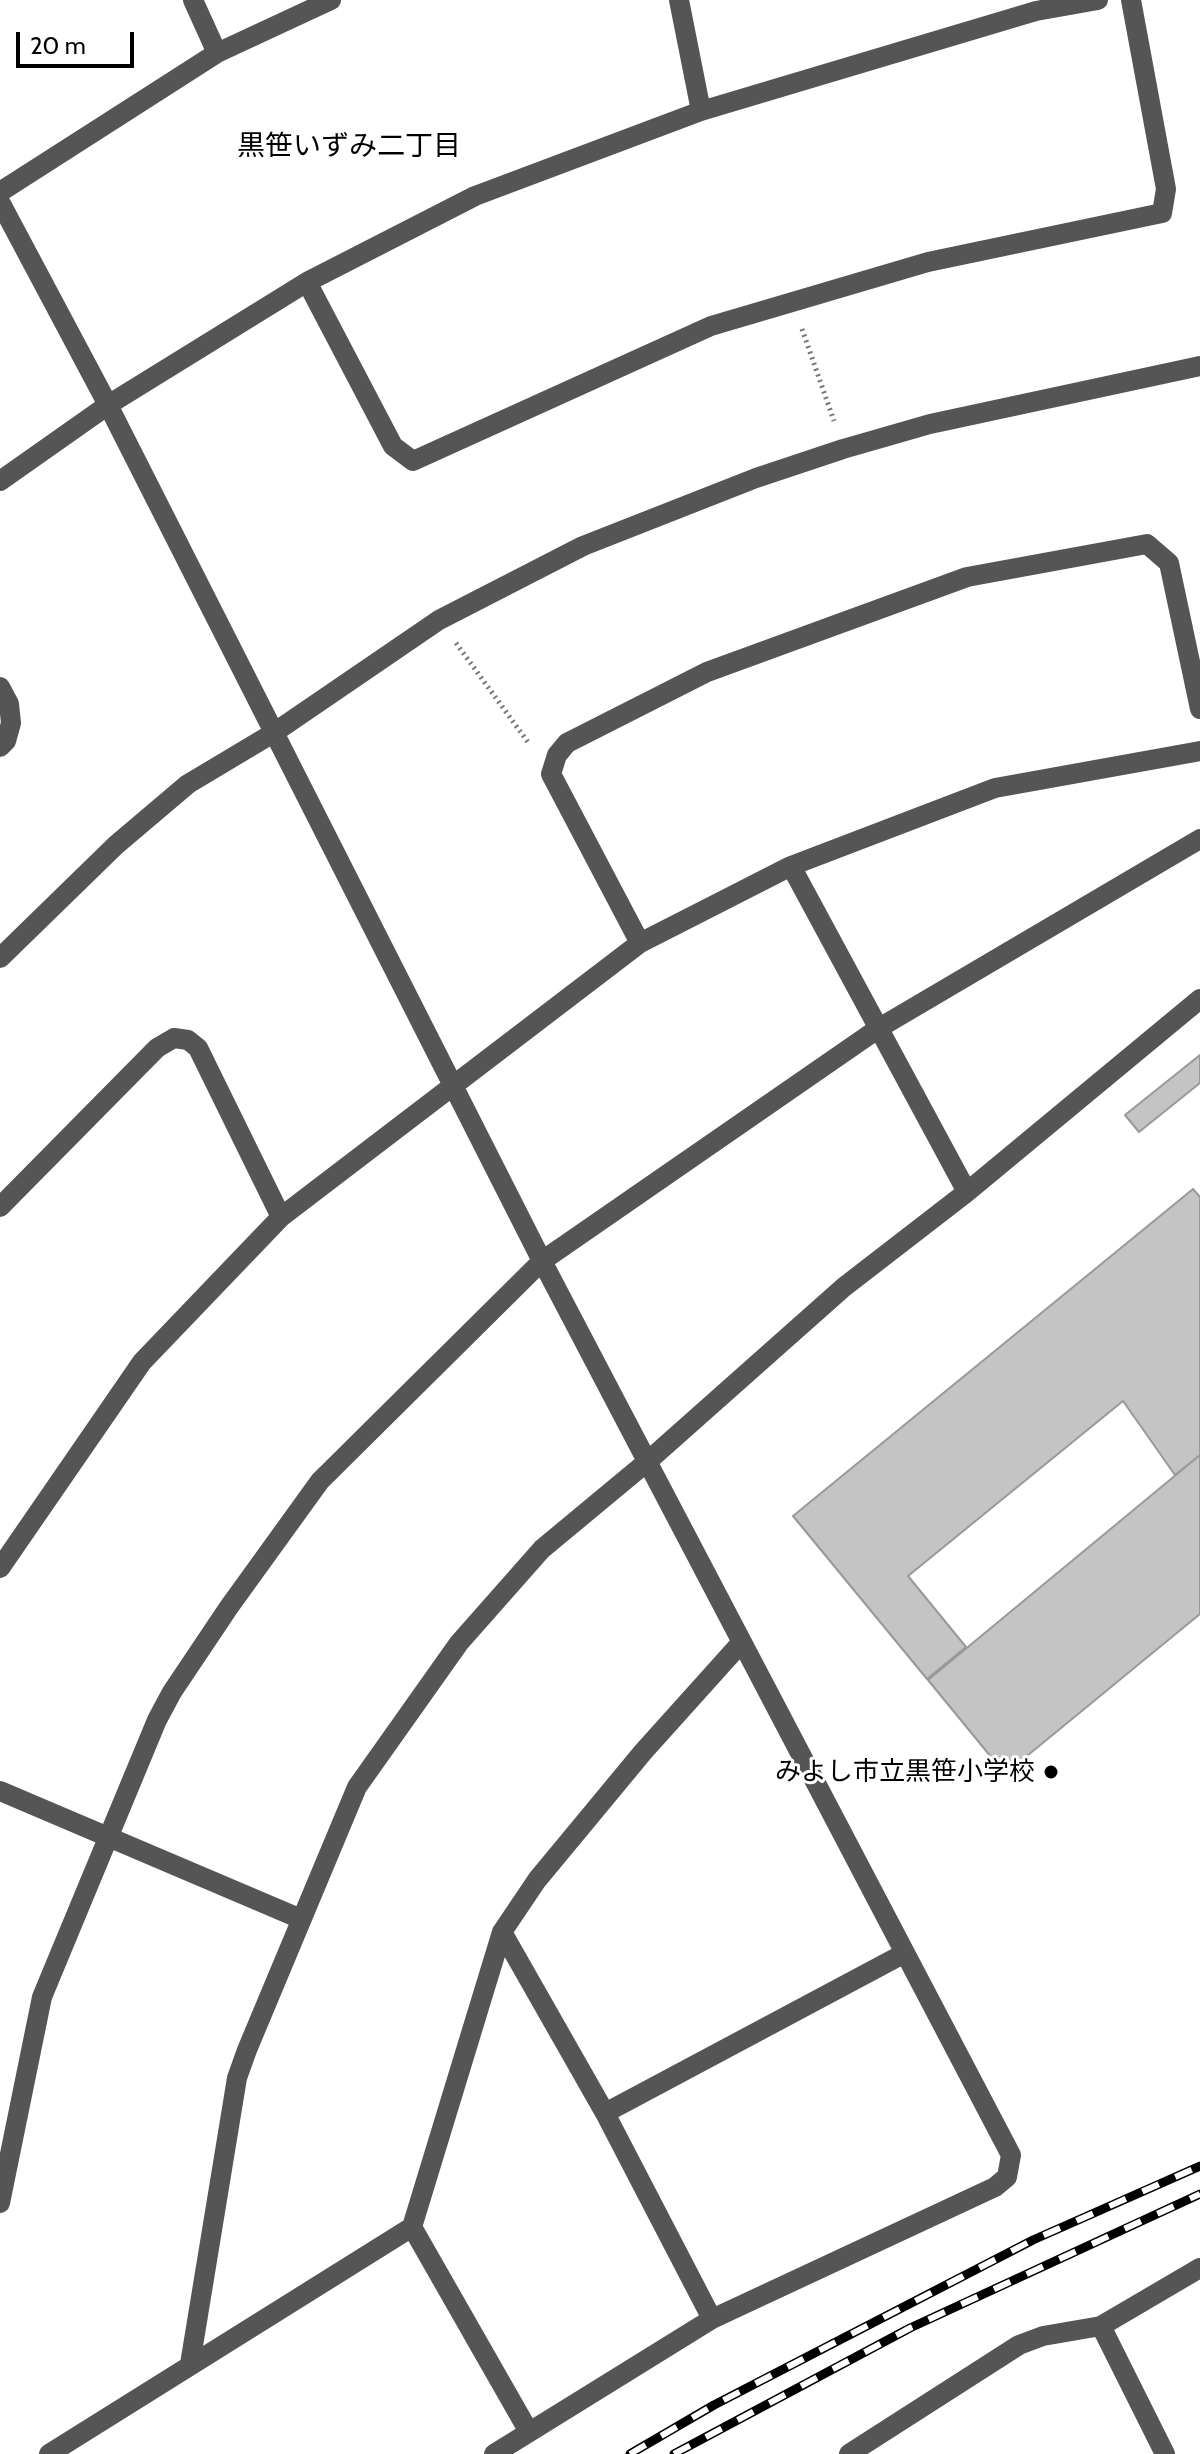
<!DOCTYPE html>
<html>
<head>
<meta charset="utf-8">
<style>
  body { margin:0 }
  #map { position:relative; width:1200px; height:2454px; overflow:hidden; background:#fff; font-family:Cabin,sans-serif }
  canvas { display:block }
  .scale { position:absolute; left:16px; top:32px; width:118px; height:36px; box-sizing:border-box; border:4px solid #000; border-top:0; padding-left:10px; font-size:24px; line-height:28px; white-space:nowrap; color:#000; -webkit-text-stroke:6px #fff; paint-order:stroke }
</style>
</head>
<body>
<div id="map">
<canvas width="1200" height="2454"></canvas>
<div class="scale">20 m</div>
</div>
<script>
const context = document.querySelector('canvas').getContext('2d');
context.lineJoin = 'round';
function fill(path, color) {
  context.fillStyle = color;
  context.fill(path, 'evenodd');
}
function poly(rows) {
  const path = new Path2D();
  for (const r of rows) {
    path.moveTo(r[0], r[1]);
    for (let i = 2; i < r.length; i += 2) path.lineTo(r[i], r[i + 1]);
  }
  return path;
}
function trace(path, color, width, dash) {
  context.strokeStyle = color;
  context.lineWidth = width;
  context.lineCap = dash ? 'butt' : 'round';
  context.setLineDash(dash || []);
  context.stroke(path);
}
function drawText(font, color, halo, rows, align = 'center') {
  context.font = font + ' Cabin,"Noto Sans JP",sans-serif';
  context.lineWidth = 6;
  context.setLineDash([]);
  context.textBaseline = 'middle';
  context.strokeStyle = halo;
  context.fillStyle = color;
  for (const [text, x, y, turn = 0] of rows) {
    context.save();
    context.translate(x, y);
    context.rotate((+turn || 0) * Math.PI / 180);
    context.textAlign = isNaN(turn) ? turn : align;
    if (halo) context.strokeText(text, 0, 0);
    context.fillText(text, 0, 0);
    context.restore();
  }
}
const building = poly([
  [1200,1055,1200,1083,1139,1132,1125,1115,1200,1055],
  [1193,1189,1200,1197,1200,1455,1175,1475,1123,1401,908,1576,966,1647,927,1679,793,1516,1193,1189],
  [1200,1455,1200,1614,1005,1774,928,1680,1200,1455]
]);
fill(building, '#c4c4c4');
trace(building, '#999', 2);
trace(poly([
  [802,329,834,421],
  [456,643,530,745]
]), '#777', 5, [2, 4]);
trace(poly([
  [193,0,217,53],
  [679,0,701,111],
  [0,192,217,53,331,0],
  [0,202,108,405,542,1261,1011,2155,1007,2177,995,2187,712,2319,494,2454],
  [307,282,393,446,413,461,711,326,928,262,1162,213,1166,189,1131,0],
  [0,481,108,405,307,282,475,196,701,111,1036,11,1098,0],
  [0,687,9,704,11,723,6,741,0,747],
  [791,866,967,1192],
  [640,943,551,774,557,755,567,743,707,672,967,577,1147,544,1169,563,1200,709],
  [0,958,116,845,188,784,275,732,439,620,583,546,756,478,843,449,930,424,1200,366],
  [0,1207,157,1048,174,1038,188,1040,198,1048,281,1217],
  [0,1568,142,1362,281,1217,640,943,791,866,995,788,1200,751],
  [0,1791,301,1919],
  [502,1932,605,2113,712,2319],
  [605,2113,905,1953],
  [0,2203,42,1997,157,1720,172,1692,229,1607,320,1481,542,1261,879,1028,1200,839],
  [1101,2326,1165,2454],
  [190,2364,237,2078,247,2050,357,1787,459,1643,542,1549,648,1461,844,1287,967,1192,1200,999],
  [529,2432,412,2227,502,1932,537,1880,643,1752,741,1643],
  [49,2454,412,2227],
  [849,2454,1019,2345,1043,2336,1101,2326,1200,2268]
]), '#555', 20);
const rail = poly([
  [630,2454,714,2405,1033,2240,1200,2166],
  [674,2454,910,2328,1200,2194]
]);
trace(rail, '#000', 9);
trace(rail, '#fff', 6, [18]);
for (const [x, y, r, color] of [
  [1051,1772,8,"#000"]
]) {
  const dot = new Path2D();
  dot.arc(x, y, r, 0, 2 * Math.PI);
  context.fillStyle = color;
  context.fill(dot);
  trace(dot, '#fff', 3);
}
drawText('26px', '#000', '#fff', [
  ["みよし市立黒笹小学校",1035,1772]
], 'right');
drawText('28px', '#000', '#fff', [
  ["黒笹いずみ二丁目",349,147]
]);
</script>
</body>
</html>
